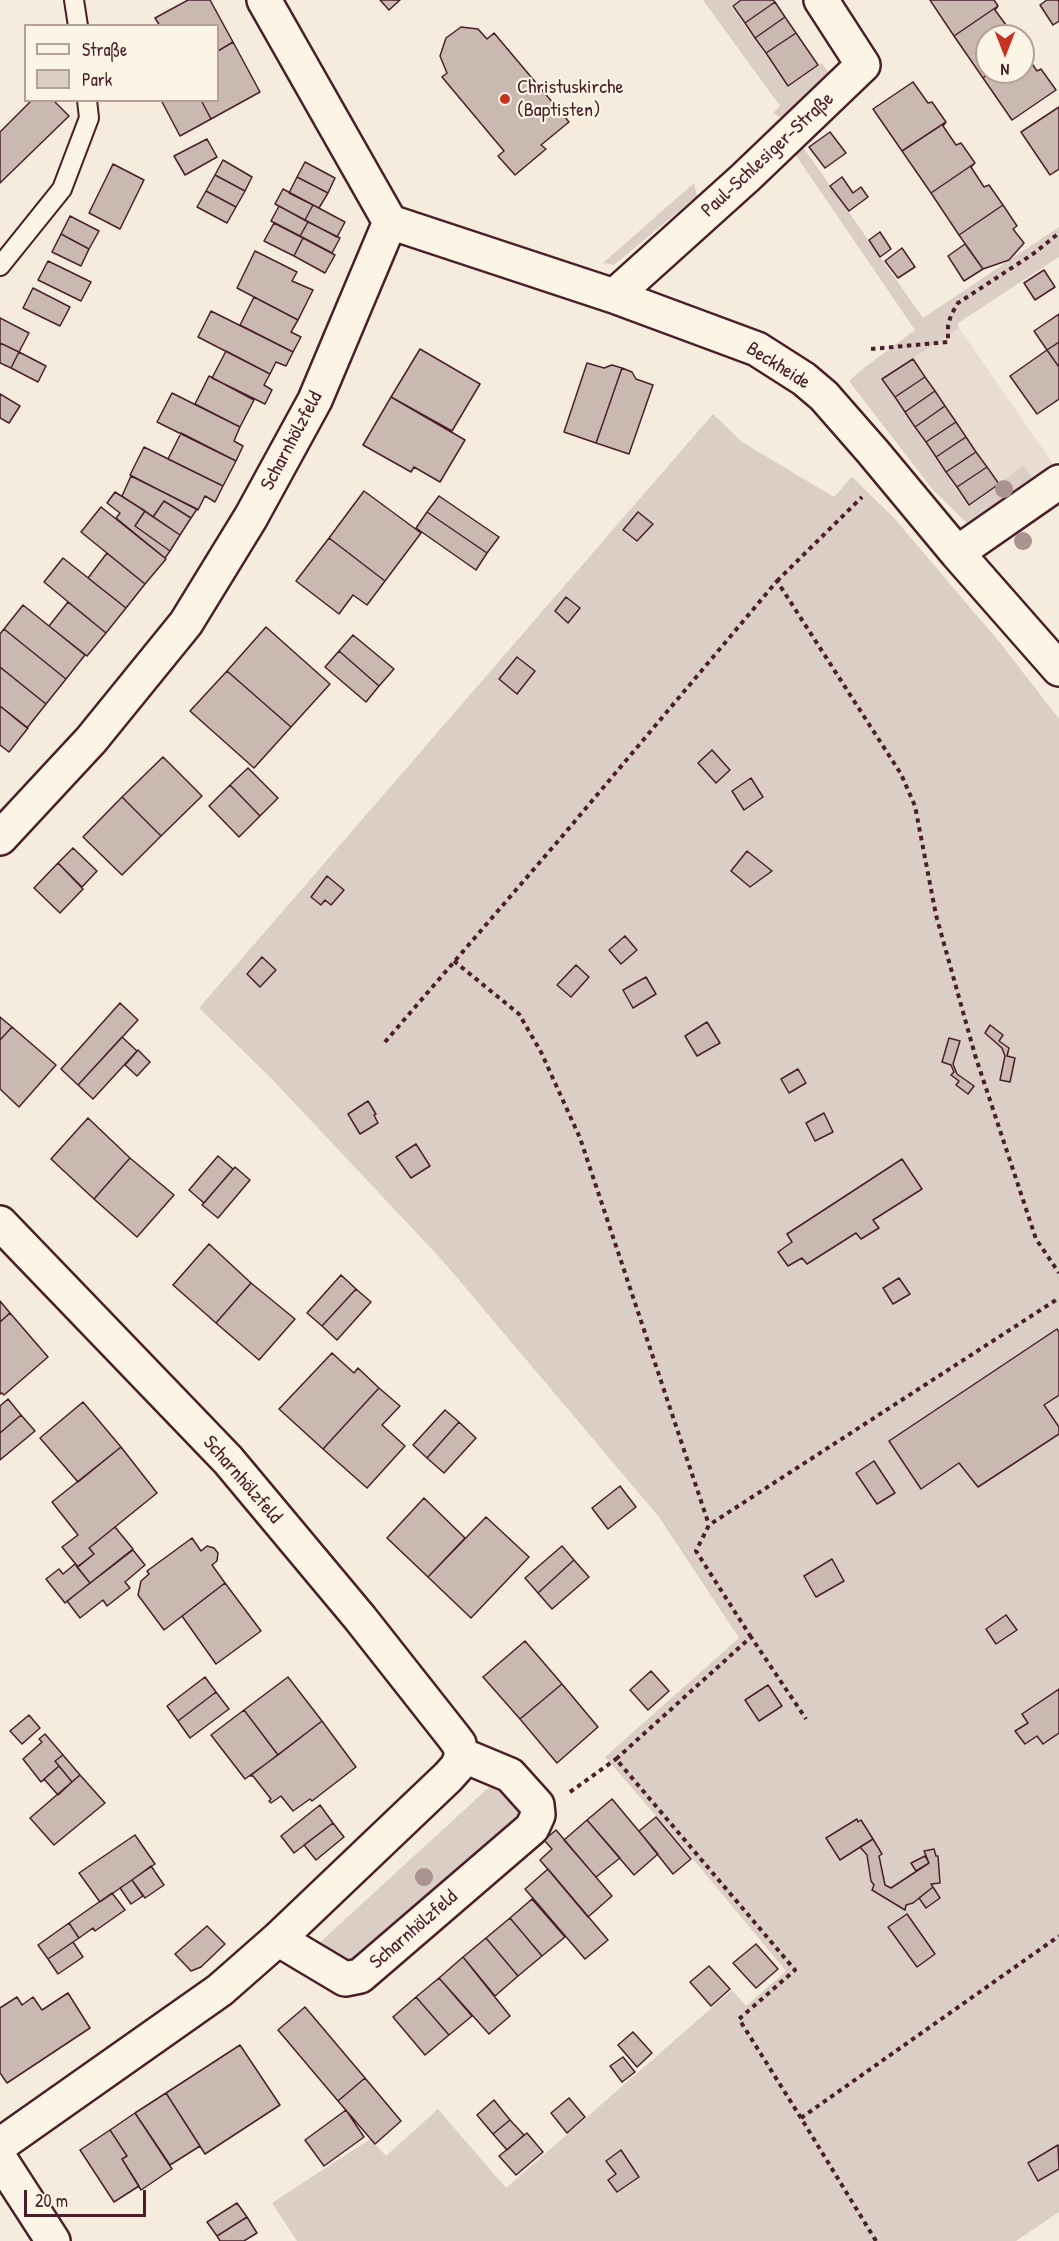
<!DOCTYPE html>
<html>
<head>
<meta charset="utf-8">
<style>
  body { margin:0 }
  #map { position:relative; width:1059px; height:2241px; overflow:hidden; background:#f5ecde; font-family:"Patrick Hand",sans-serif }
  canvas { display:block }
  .legend { position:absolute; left:24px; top:24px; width:195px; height:78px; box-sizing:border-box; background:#fcf5e5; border:2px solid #b59f9b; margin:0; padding:8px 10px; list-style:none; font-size:18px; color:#4a1f2b }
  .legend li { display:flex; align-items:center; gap:12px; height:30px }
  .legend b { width:30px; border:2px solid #b59f9b }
  .north { position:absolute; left:975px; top:24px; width:60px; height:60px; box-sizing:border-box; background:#fcf5e5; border:2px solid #b59f9b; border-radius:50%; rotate:180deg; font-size:16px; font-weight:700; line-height:24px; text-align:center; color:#4a1f2b }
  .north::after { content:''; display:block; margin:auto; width:21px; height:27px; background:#c8321e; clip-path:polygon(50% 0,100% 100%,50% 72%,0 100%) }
  .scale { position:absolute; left:24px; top:2190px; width:122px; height:27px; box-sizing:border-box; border:3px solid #4a1f2b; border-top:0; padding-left:8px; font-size:18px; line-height:21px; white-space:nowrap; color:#4a1f2b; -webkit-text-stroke:4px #fcf5e5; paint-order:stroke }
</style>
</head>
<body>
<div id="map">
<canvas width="1059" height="2241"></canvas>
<ul class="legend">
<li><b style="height:8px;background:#fcf5e5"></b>Straße</li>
<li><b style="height:16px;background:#dbcec4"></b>Park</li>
</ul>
<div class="north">N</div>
<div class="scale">20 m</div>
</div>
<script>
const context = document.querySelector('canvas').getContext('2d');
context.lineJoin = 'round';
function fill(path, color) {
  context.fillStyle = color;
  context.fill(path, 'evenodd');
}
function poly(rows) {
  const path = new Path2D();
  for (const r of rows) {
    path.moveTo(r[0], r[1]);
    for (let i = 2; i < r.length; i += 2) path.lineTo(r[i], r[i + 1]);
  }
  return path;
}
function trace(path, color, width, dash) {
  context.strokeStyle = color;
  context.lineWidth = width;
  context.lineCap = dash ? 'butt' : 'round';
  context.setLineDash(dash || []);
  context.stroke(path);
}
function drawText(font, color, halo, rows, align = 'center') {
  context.font = font + ' "Patrick Hand",sans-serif';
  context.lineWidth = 4.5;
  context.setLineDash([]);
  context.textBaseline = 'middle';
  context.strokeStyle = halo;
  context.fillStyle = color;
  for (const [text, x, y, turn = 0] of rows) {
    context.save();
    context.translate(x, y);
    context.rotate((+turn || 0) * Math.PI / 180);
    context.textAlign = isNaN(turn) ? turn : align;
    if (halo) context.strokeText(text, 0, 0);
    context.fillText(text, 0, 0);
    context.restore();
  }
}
fill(poly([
  [959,328,1058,471,1038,485,1023,465,1000,484,968,507,882,379]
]), '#e8ddd0');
fill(poly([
  [703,0,739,0,731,6,788,87,822,63,831,76,787,121,773,113,780,106],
  [803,147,923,318,1059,227,1059,257,958,323,959,328,882,379,968,507,1000,484,1023,465,1038,485,974,530,933,490,849,381,861,370,915,330,795,154],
  [694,183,697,196,614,265,603,263],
  [713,414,742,442,834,497,852,477,894,518,1001,644,1059,719,1059,2212,1016,2241,297,2241,272,2203,370,2139,386,2156,438,2109,506,2188,732,1990,746,2006,786,1971,678,1841,605,1757,739,1638,659,1517,442,1260,270,1077,199,1008],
  [498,1779,522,1806,523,1816,353,1965,316,1946]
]), '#dbcec4');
const building = poly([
  [188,0,210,0,233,42,218,51,218,26,160,26,155,18,188,0],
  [380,0,400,0,389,10,380,0],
  [741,0,773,0,775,2,745,23,733,6,741,0],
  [930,0,994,0,998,6,954,36,930,0],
  [1047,0,1058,0,1059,2,1059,21,1053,25,1040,5,1047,0],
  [775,2,785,17,755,38,745,23,775,2],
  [998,6,995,10,1009,29,1013,27,1019,36,987,36,987,72,991,72,983,78,954,36,998,6],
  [785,17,796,33,766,53,755,38,785,17],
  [461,27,478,29,487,39,494,33,569,122,541,145,546,149,515,175,498,156,504,151,442,77,447,73,440,56,446,38,461,27],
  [796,33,818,65,788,86,766,53,796,33],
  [233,42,260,92,211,119,201,100,218,100,218,51,233,42],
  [1027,48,1024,52,1037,71,1041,69,1056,90,1012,120,983,78,991,72,1023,72,1023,51,1027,48],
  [913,82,928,103,932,102,946,122,902,151,873,109,913,82],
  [32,100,53,100,69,116,0,183,0,132,32,100],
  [161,100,201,100,211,119,180,136,161,100],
  [1059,107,1059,169,1050,175,1021,132,1059,107],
  [946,122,943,126,956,145,961,143,975,163,931,193,902,151,946,122],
  [830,132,846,153,825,168,809,147,830,132],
  [207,139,217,157,185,175,174,156,207,139],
  [223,160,252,177,245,191,215,175,223,160],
  [305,162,335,178,328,193,297,177,305,162],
  [975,163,971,167,984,187,989,185,1003,205,959,235,931,193,975,163],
  [113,164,144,180,120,229,89,213,113,164],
  [215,175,245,191,236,207,206,191,215,175],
  [297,177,328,193,319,208,289,193,297,177],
  [842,177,853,193,861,187,868,197,849,211,830,186,842,177],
  [283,189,313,205,305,220,275,204,283,189],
  [206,191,236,207,227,223,197,207,206,191],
  [313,205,345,222,337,237,305,220,313,205],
  [1003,205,1017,226,1013,229,1024,243,1009,260,983,269,959,235,1003,205],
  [279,206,308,222,300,236,271,221,279,206],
  [70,216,99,231,89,249,61,234,70,216],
  [308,222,340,238,332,253,300,236,308,222],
  [274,223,303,238,294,256,264,241,274,223],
  [880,232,891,249,880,257,869,240,880,232],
  [61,234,89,249,81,266,52,252,61,234],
  [303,238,335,255,325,273,294,256,303,238],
  [965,244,983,269,964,281,948,256,965,244],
  [902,248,915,267,898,278,885,261,902,248],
  [255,251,297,272,292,281,313,290,298,320,237,288,255,251],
  [48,261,91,282,81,301,38,280,48,261],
  [1044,270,1055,287,1035,300,1024,283,1044,270],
  [33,288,70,307,60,326,23,308,33,288],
  [254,297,298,320,291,332,301,337,293,352,240,325,254,297],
  [211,311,293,352,286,366,276,362,270,374,198,337,211,311],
  [1059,314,1059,342,1047,350,1034,331,1059,314],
  [0,318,29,333,19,352,0,343,0,318],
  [1059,342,1059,367,1047,350,1059,342],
  [0,343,19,352,11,368,0,363,0,343],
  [420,349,480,384,452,431,391,397,420,349],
  [1047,350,1059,367,1059,399,1037,414,1010,376,1047,350],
  [226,351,270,374,264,385,272,390,265,404,212,378,226,351],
  [19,352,46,366,38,382,11,368,19,352],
  [913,359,925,377,895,397,882,379,913,359],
  [587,363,604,368,612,365,622,368,596,443,564,432,587,363],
  [622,368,632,372,636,379,653,385,629,454,596,443,622,368],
  [209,376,254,400,240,427,195,404,209,376],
  [925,377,935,391,905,412,895,397,925,377],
  [935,391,945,406,915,427,905,412,935,391],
  [172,393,240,427,234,441,243,446,236,461,157,422,172,393],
  [0,394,20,406,9,423,0,418,0,394],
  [391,397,465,440,440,482,414,467,411,472,363,445,391,397],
  [945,406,956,422,926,442,915,427,945,406],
  [956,422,966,437,936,457,926,442,956,422],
  [181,433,236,461,223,486,168,459,181,433],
  [966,437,976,452,946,472,936,457,966,437],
  [144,447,223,486,215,502,205,496,198,510,130,475,144,447],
  [976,452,987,467,957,487,946,472,976,452],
  [987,467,999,484,969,505,957,487,987,467],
  [131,476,197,509,191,518,164,501,153,517,122,496,131,476],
  [364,491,421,533,385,581,329,538,364,491],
  [115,492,145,511,135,526,170,551,165,558,116,518,120,513,107,503,115,492],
  [439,496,499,537,487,553,427,512,439,496],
  [164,501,191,518,180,535,153,517,164,501],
  [101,507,166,559,145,584,81,532,101,507],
  [145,511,180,535,170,551,135,526,145,511],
  [427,512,487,553,476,570,416,528,427,512],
  [638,512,653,524,637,541,623,530,638,512],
  [329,538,385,581,367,605,353,595,339,614,296,581,329,538],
  [107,553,145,584,126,608,88,578,107,553],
  [63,558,126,608,106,633,44,582,63,558],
  [566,597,580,608,568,623,555,611,566,597],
  [68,602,106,633,87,656,49,626,68,602],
  [23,605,85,655,66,679,4,629,23,605],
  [266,627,330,684,291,727,227,671,266,627],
  [4,629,66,679,46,704,0,667,0,634,4,629],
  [353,635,394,669,379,686,339,651,353,635],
  [339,651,379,686,366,702,325,667,339,651],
  [517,657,535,671,517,694,499,679,517,657],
  [0,667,46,704,27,728,0,706,0,667],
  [227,671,291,727,254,768,190,711,227,671],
  [0,706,28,728,9,752,0,745,0,706],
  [712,750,730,770,716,783,698,763,712,750],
  [163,757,202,796,161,836,122,797,163,757],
  [248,768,278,798,260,816,230,785,248,768],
  [751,778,763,797,744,810,732,791,751,778],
  [230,785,260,816,239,837,209,806,230,785],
  [122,797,161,836,122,875,83,837,122,797],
  [73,848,97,871,82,887,58,863,73,848],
  [747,851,772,871,750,887,731,871,747,851],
  [58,863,83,889,60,913,34,888,58,863],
  [327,876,344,890,331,905,325,900,321,905,311,897,327,876],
  [625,936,637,950,621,964,609,950,625,936],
  [262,957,276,970,260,987,247,974,262,957],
  [576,965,589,977,571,997,557,985,576,965],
  [646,977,656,994,633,1008,623,990,646,977],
  [120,1003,138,1020,78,1085,61,1069,120,1003],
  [0,1017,12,1027,0,1040,0,1017],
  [707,1022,720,1043,697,1056,685,1036,707,1022],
  [990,1025,1003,1035,999,1041,1009,1048,1007,1056,1015,1058,1010,1082,1000,1080,1005,1056,1002,1048,985,1033,990,1025],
  [12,1027,56,1065,19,1107,0,1089,0,1040,12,1027],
  [122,1037,137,1051,93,1099,78,1085,122,1037],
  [949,1038,960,1041,953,1064,957,1074,974,1086,968,1094,956,1085,959,1081,951,1075,954,1072,951,1065,942,1062,949,1038],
  [138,1050,150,1062,137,1076,125,1065,138,1050],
  [798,1069,806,1083,789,1093,781,1079,798,1069],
  [368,1101,376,1114,374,1115,378,1123,360,1134,348,1114,368,1101],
  [824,1113,833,1132,815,1141,806,1123,824,1113],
  [88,1118,130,1158,94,1199,51,1159,88,1118],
  [416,1144,430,1166,411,1178,396,1157,416,1144],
  [218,1156,233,1169,204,1203,189,1190,218,1156],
  [130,1158,174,1195,137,1237,94,1199,130,1158],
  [902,1159,922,1189,873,1220,879,1228,861,1239,856,1233,807,1264,802,1258,788,1266,778,1252,792,1242,787,1234,902,1159],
  [235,1167,250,1180,218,1218,202,1205,235,1167],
  [209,1244,251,1283,216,1323,173,1285,209,1244],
  [341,1275,356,1289,322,1326,307,1313,341,1275],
  [899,1278,910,1294,893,1304,883,1288,899,1278],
  [251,1283,295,1319,259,1360,216,1323,251,1283],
  [356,1289,371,1302,337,1340,322,1326,356,1289],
  [0,1301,10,1313,0,1322,0,1301],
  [10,1313,48,1357,4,1395,2,1393,0,1394,0,1322,10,1313],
  [1057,1329,1059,1332,1059,1395,1044,1405,1059,1427,1059,1434,978,1487,959,1463,921,1489,889,1441,1057,1329],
  [332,1353,354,1373,358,1368,379,1388,323,1449,279,1409,332,1353],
  [379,1388,400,1406,382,1425,405,1446,367,1488,323,1449,379,1388],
  [8,1399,21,1415,0,1433,0,1406,8,1399],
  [83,1402,121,1447,78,1482,40,1438,83,1402],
  [445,1410,459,1422,427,1458,413,1445,445,1410],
  [21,1415,35,1431,0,1460,0,1433,21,1415],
  [459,1422,476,1438,444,1473,427,1458,459,1422],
  [121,1447,157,1493,89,1548,94,1554,78,1567,62,1547,78,1535,52,1502,121,1447],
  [874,1461,895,1493,877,1504,856,1473,874,1461],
  [620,1486,636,1507,608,1529,592,1508,620,1486],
  [424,1498,465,1538,428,1577,387,1538,424,1498],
  [486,1517,529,1557,471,1618,428,1577,486,1517],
  [115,1527,133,1549,90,1583,77,1567,94,1554,89,1548,115,1527],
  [192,1538,201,1551,207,1546,214,1548,218,1553,217,1561,212,1565,225,1583,164,1630,138,1595,141,1581,149,1574,147,1571,192,1538],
  [562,1546,574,1560,538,1593,525,1578,562,1546],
  [133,1550,145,1565,125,1582,130,1588,107,1606,103,1600,80,1618,67,1601,133,1550],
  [832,1559,844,1581,816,1597,804,1576,832,1559],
  [574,1560,589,1577,552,1609,538,1593,574,1560],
  [75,1564,90,1583,65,1603,46,1579,59,1569,63,1574,75,1564],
  [225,1583,261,1631,216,1664,182,1616,225,1583],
  [1006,1615,1017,1630,996,1644,986,1629,1006,1615],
  [525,1641,562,1684,520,1719,483,1677,525,1641],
  [651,1671,669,1691,648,1710,630,1690,651,1671],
  [205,1677,216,1692,178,1721,167,1706,205,1677],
  [288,1677,322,1721,278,1755,244,1710,288,1677],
  [562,1684,598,1727,557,1763,520,1719,562,1684],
  [768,1685,782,1706,759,1721,745,1700,768,1685],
  [1059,1689,1059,1733,1043,1744,1037,1736,1025,1744,1015,1731,1028,1723,1022,1714,1059,1689],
  [216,1692,229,1709,190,1738,178,1721,216,1692],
  [244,1710,278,1755,245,1779,211,1735,244,1710],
  [29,1715,40,1728,22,1744,10,1731,29,1715],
  [322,1721,356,1767,312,1801,310,1799,293,1811,281,1796,271,1803,269,1801,271,1799,253,1776,250,1776,322,1721],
  [45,1734,63,1755,55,1761,59,1766,41,1782,23,1759,42,1742,39,1739,45,1734],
  [63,1755,80,1775,72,1782,55,1761,63,1755],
  [59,1766,72,1782,58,1795,44,1779,59,1766],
  [80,1775,105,1803,54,1845,30,1818,80,1775],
  [612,1799,658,1854,634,1875,587,1820,612,1799],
  [320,1805,333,1823,294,1853,281,1836,320,1805],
  [656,1817,691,1859,673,1874,639,1831,656,1817],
  [857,1819,858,1822,861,1820,873,1839,840,1860,826,1838,857,1819],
  [587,1820,620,1858,596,1877,564,1840,587,1820],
  [333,1823,344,1837,316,1860,304,1845,333,1823],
  [556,1830,612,1896,588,1917,540,1860,552,1849,544,1840,556,1830],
  [135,1835,155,1864,100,1902,79,1873,135,1835],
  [873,1839,882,1854,879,1856,885,1885,891,1888,929,1863,924,1851,934,1849,936,1856,938,1856,940,1883,931,1884,933,1887,913,1903,906,1905,905,1910,872,1890,874,1885,871,1881,867,1855,860,1847,873,1839],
  [925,1856,929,1863,916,1871,911,1863,925,1856],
  [151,1866,164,1885,145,1898,132,1880,151,1866],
  [548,1869,608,1940,585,1959,525,1889,548,1869],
  [132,1880,143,1896,131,1904,120,1888,132,1880],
  [933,1887,940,1898,926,1908,919,1898,933,1887],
  [112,1893,125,1910,95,1931,93,1928,79,1938,69,1923,112,1893],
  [532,1899,565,1937,542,1956,510,1918,532,1899],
  [907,1914,935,1954,917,1967,888,1927,907,1914],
  [510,1918,542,1956,518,1976,486,1938,510,1918],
  [69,1923,79,1938,48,1959,38,1945,69,1923],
  [207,1926,225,1944,201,1967,191,1971,175,1954,207,1926],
  [486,1938,518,1976,495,1996,463,1957,486,1938],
  [73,1942,83,1957,58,1974,48,1959,73,1942],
  [756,1944,778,1969,756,1988,733,1963,756,1944],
  [463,1957,510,2016,489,2034,439,1978,463,1957],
  [709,1966,730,1989,711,2006,690,1982,709,1966],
  [439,1978,472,2016,449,2035,416,1997,439,1978],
  [68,1993,90,2028,7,2083,0,2073,0,2008,17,1997,22,2005,33,1997,42,2010,68,1993],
  [416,1997,449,2035,425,2055,393,2017,416,1997],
  [305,2007,365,2078,338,2101,278,2030,305,2007],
  [633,2032,652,2053,637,2067,618,2045,633,2032],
  [240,2045,280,2105,205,2154,166,2093,240,2045],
  [623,2057,635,2072,622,2082,610,2066,623,2057],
  [365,2078,401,2121,375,2144,338,2101,365,2078],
  [166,2093,200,2146,170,2165,135,2113,166,2093],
  [569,2098,585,2117,567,2133,551,2113,569,2098],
  [494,2100,510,2120,493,2134,477,2115,494,2100],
  [346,2110,364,2137,324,2166,305,2140,346,2110],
  [135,2113,172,2169,141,2190,122,2159,127,2156,110,2130,135,2113],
  [510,2120,524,2135,507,2150,493,2134,510,2120],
  [110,2130,127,2156,122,2159,139,2186,114,2202,80,2150,110,2130],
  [527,2133,543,2152,516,2175,499,2156,527,2133],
  [1058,2145,1059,2169,1038,2181,1028,2163,1058,2145],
  [621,2150,639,2177,617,2192,608,2180,616,2174,606,2161,621,2150],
  [237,2203,247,2217,217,2236,207,2222,237,2203],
  [247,2217,257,2233,244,2241,220,2241,217,2236,247,2217]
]);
fill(building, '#cab9b1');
trace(building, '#4a1f2b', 1.5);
const lane = poly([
  [74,0,78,26],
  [0,266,62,189,89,118,87,100]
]);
const street = poly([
  [390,222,614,296,757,349,804,379,824,396,873,452,957,553,1059,669],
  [614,296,746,177,863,65,821,0],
  [957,553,1059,482],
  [0,838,91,740,186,623,251,517,315,400,390,222,264,0],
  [0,1223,228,1460,360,1618,453,1736,459,1744,462,1755,457,1767,448,1777,278,1939,220,1990,0,2145],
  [278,1939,345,1979,360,1976,532,1828,538,1815,537,1805,510,1775,462,1755]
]);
const secondary = poly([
  [0,2159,53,2241]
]);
trace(lane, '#4a1f2b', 22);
trace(street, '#4a1f2b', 38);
trace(secondary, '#4a1f2b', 38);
trace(poly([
  [871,349,948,342,948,326,951,315,958,303,1033,254,1059,233],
  [777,581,862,497],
  [454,961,519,1014,541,1052,580,1138,709,1525],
  [385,1042,565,833,777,581,901,774,915,806,936,915,975,1055,1036,1239,1059,1273],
  [751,1637,696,1551,709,1525,1059,1298],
  [570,1792,616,1759],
  [801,2118,739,2019,795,1970,616,1759,751,1637,806,1719],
  [876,2241,801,2118,1059,1936]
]), '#4a1f2b', 4, [4.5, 4.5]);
trace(lane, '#fcf5e5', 18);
trace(street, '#fcf5e5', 33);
trace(secondary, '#fcf5e5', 33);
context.fillStyle = '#ab9390';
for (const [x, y] of [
  [1004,489],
  [1023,541],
  [424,1877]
]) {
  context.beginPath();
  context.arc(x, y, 9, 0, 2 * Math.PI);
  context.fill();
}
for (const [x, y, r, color] of [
  [505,99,6,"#c8321e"]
]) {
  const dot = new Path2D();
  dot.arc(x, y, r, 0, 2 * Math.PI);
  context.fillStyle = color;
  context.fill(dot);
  trace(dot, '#fcf5e5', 2);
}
drawText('20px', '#4a1f2b', '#fcf5e5', [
  ["Christuskirche",517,88],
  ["(Baptisten)",517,111]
], 'left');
drawText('20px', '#4a1f2b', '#fcf5e5', [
  ["Paul-Schlesiger-Straße",768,155,-43],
  ["Beckheide",778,366,32],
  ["Scharnhölzfeld",292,441,-62],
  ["Scharnhölzfeld",242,1480,49],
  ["Scharnhölzfeld",414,1930,-41]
]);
</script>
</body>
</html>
